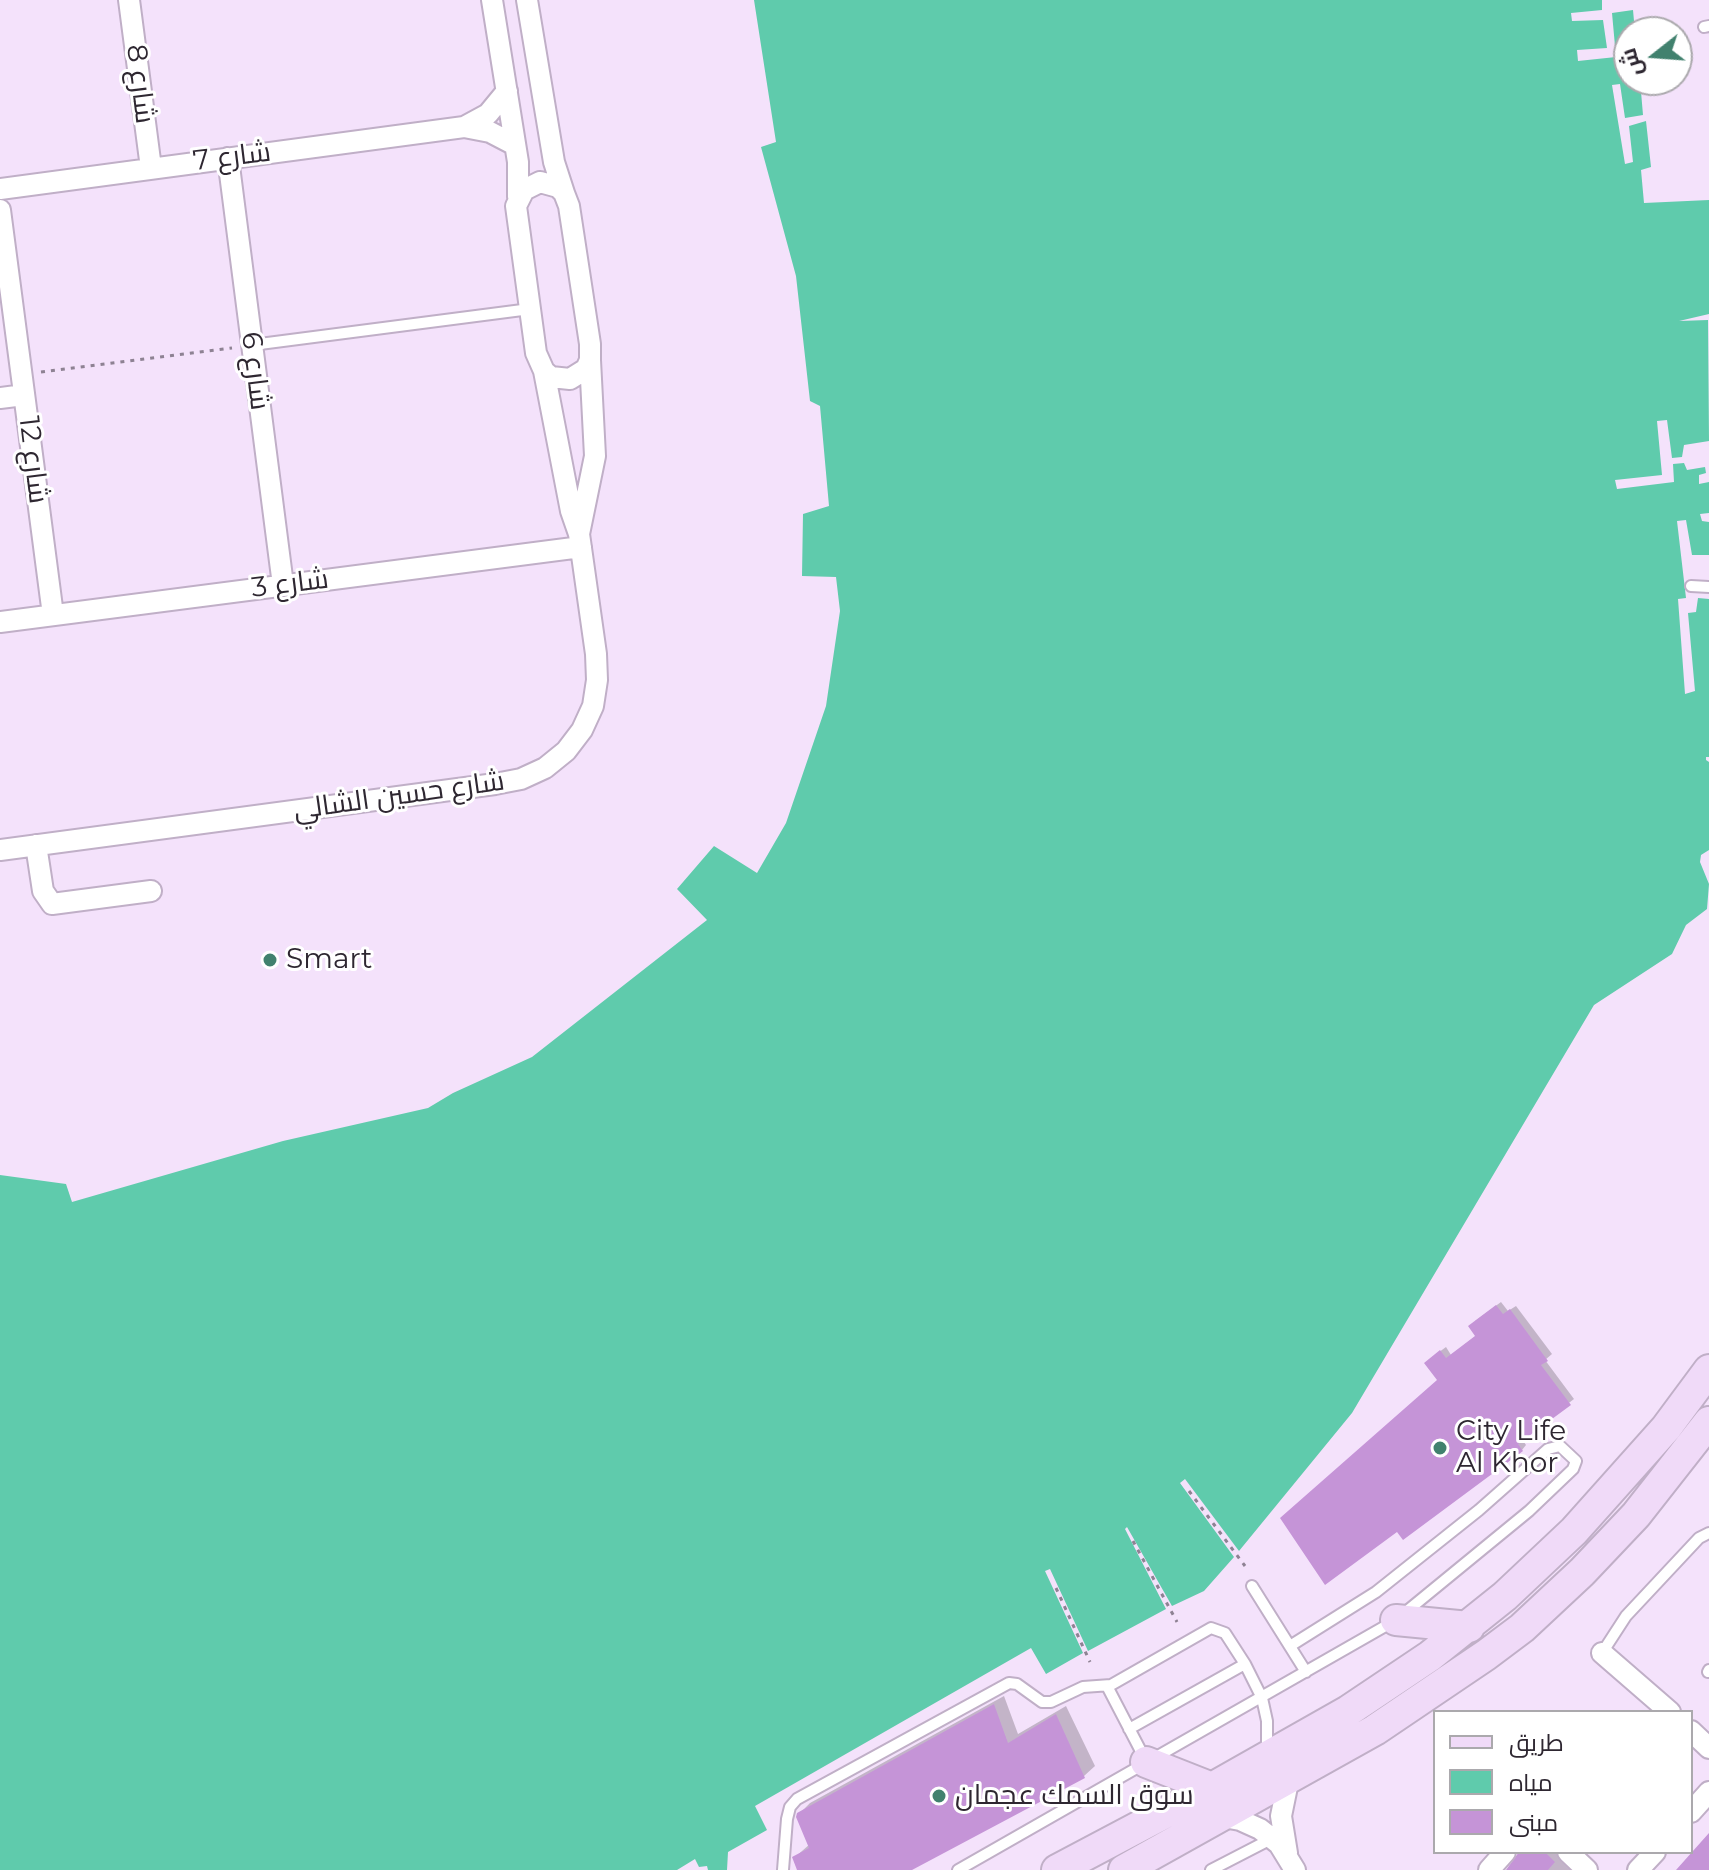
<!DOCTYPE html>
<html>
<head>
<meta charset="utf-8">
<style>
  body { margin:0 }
  #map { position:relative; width:1709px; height:1870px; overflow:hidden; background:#f4e2fb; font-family:Montserrat,Cairo,sans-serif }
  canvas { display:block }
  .legend { position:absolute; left:1433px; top:1710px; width:260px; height:144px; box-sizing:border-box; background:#fff; border:2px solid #aba9ad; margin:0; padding:10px 14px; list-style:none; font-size:24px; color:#2e2731 }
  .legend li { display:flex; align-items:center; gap:16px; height:40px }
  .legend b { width:40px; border:2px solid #aba9ad }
  .north { position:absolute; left:1613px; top:16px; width:80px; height:80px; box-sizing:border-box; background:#fff; border:2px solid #aba9ad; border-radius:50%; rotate:253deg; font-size:22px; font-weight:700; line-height:32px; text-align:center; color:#2e2731 }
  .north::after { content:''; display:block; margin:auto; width:28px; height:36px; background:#41816e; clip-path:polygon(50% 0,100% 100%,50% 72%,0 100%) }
</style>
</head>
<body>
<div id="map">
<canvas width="1709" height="1870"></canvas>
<ul class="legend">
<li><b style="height:10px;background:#f0daf8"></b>طريق</li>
<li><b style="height:22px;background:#5fcbac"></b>مياه</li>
<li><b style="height:22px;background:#c594d7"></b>مبنى</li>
</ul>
<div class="north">ش</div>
</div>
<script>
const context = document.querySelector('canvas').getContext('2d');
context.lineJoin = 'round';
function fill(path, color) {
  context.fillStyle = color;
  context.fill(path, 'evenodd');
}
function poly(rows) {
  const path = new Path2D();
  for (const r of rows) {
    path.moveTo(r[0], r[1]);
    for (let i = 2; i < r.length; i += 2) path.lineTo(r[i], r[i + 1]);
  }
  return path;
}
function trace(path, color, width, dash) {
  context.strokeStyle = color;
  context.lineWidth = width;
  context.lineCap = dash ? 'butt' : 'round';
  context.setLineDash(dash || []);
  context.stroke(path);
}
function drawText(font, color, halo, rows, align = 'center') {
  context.font = font + ' Montserrat,Cairo,sans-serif';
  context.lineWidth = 6;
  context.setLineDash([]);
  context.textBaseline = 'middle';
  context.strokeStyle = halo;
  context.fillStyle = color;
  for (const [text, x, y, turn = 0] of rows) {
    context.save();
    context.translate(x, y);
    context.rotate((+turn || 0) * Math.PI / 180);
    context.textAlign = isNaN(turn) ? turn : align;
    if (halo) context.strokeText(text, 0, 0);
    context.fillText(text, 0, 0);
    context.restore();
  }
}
fill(poly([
  [754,0,1602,0,1602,10,1571,13,1572,21,1603,20,1607,48,1577,50,1578,61,1616,57,1612,13,1633,10,1635,32,1629,32,1629,80,1640,80,1643,115,1625,118,1620,84,1612,85,1625,164,1633,162,1629,126,1646,121,1651,167,1641,170,1644,203,1709,200,1709,314,1679,321,1708,320,1709,441,1684,445,1682,457,1672,458,1667,420,1657,421,1662,475,1615,480,1617,489,1674,482,1673,464,1684,463,1687,470,1705,467,1706,473,1699,475,1699,484,1709,482,1709,513,1700,514,1702,521,1709,522,1709,555,1692,555,1686,520,1677,521,1686,598,1678,599,1685,694,1695,691,1688,613,1696,612,1698,598,1709,599,1709,757,1706,757,1706,760,1709,762,1709,850,1701,855,1700,862,1709,884,1707,909,1686,925,1672,954,1594,1005,1352,1413,1239,1551,1185,1479,1180,1483,1234,1557,1204,1591,1172,1606,1127,1527,1125,1529,1166,1609,1088,1651,1050,1569,1045,1571,1083,1653,1046,1674,1031,1648,755,1806,767,1830,728,1852,727,1870,708,1870,707,1866,699,1867,695,1859,677,1870,0,1870,0,1175,66,1184,72,1202,283,1141,428,1108,453,1093,532,1057,707,920,677,889,714,846,757,873,786,823,826,706,840,611,836,577,802,576,803,514,829,506,820,406,810,401,796,276,761,147,776,142]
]), '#5fcbac');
fill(poly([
  [1501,1302,1508,1311,1516,1306,1552,1354,1545,1360,1574,1399,1522,1439,1526,1445,1522,1450,1439,1380,1431,1358,1446,1347,1451,1355,1477,1335,1475,1321],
  [1004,1696,1018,1734,1066,1706,1095,1766,1084,1776,908,1870,799,1870,794,1858,810,1844,799,1814,810,1803],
  [1524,1852,1560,1852,1558,1857,1573,1870,1509,1870]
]), '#0003');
fill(poly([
  [1496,1305,1503,1314,1510,1309,1548,1361,1541,1365,1571,1405,1518,1444,1523,1451,1403,1540,1397,1532,1325,1585,1280,1518,1437,1380,1424,1363,1440,1350,1446,1358,1475,1336,1468,1326],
  [994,1704,1008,1743,1056,1714,1085,1778,912,1870,797,1870,792,1857,809,1848,796,1817,797,1813],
  [1709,1833,1709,1870,1676,1870],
  [1519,1852,1545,1852,1555,1862,1548,1870,1506,1870]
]), '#c594d7');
const lane = poly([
  [1704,27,1709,26],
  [252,345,530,309],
  [1691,586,1709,587],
  [1252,1586,1306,1672],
  [1602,1653,1626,1616,1699,1538,1709,1533],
  [1708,1672,1709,1670],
  [1107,1686,1145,1759],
  [1129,1729,1245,1664],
  [783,1870,787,1819,790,1807,797,1799,1009,1683,1017,1684,1042,1702,1051,1702,1083,1687,1111,1685,1211,1628,1225,1633,1245,1664,1262,1698,1267,1721,1267,1750],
  [958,1870,1396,1620,1529,1511,1573,1469,1576,1461,1560,1446,1548,1449,1479,1510,1376,1592,1290,1646],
  [1211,1870,1271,1839]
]);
const street = poly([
  [129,0,151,168],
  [492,0,518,162,518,197],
  [527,0,554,162,564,193],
  [464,127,490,132,515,145],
  [228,158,283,585],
  [540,182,558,187,564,193,569,206,590,344,590,360,586,369,570,379,551,377,544,371,536,353,516,206,524,190,540,182],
  [0,189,464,127,488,114,507,91],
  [0,210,53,615],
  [0,398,24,395],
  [579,534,595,456,590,360],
  [0,622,581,547],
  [36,845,43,891,52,904,151,891],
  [0,850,495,784,521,779,545,768,566,751,582,730,593,706,597,680,596,654,579,534,571,511,544,371],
  [1602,1653,1670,1712],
  [1691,1731,1709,1748],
  [1691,1812,1709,1792],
  [1218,1816,1240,1820,1260,1829,1279,1844,1295,1870],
  [1568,1852,1587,1870],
  [1287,1853,1281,1816,1289,1777],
  [1489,1870,1505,1852],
  [1638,1870,1655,1852]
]);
const secondary = poly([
  [1396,1620,1469,1627],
  [1146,1762,1212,1788],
  [1057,1870,1212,1788,1348,1711,1430,1656,1505,1596,1574,1531,1666,1428,1709,1370],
  [1124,1870,1375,1730,1486,1655,1522,1628,1582,1572,1636,1515,1709,1422]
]);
trace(lane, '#c0afc7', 14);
trace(street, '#c0afc7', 24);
trace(secondary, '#c0afc7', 34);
trace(poly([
  [41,372,232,348],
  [1189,1491,1245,1566],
  [1133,1541,1177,1622],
  [1056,1588,1090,1662]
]), '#8e8293', 3, [4, 6]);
trace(lane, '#fff', 10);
trace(street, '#fff', 20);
trace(secondary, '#f0daf8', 30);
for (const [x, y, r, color] of [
  [270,960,8,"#41816e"],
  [1440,1448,8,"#41816e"],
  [939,1796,8,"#41816e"]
]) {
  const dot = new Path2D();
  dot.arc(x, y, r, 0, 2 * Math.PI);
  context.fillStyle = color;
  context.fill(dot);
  trace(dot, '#fff', 3);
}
drawText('28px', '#2e2731', '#fff', [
  ["شارع 8",140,84,83],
  ["شارع 7",232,157,-7],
  ["شارع 6",255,371,83],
  ["شارع 12",33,460,83],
  ["شارع 3",290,584,-7],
  ["شارع حسين الشالي",399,796,-8]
]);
drawText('28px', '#2e2731', '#fff', [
  ["Smart",286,960],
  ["City Life",1456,1432],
  ["Al Khor",1456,1464],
  ["سوق السمك عجمان",955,1796]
], 'left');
</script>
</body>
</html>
